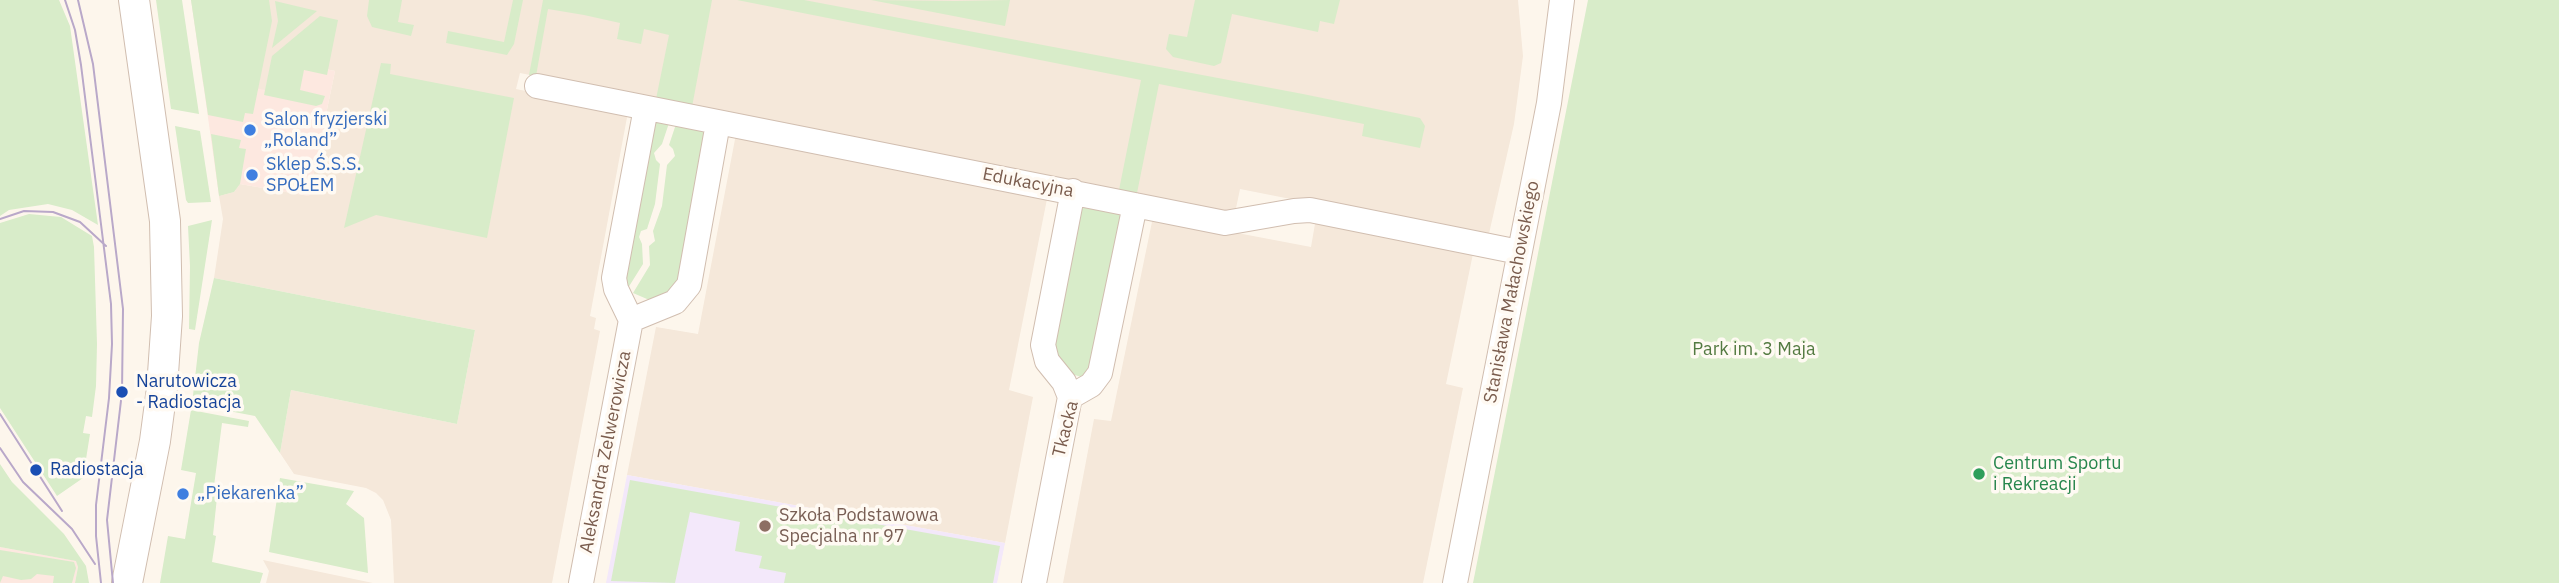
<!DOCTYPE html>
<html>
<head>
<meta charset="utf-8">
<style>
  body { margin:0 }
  canvas { display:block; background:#fdf6ec }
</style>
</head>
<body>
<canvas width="2559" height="583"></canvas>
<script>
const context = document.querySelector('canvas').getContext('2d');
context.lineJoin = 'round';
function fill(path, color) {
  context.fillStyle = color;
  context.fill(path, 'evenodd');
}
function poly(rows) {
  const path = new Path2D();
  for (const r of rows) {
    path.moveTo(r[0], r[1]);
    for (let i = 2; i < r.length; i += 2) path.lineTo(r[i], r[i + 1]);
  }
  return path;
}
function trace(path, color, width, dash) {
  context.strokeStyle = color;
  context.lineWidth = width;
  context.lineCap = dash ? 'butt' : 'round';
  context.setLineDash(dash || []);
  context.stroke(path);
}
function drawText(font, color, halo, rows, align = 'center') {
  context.font = font + ' "IBM Plex Sans",sans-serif';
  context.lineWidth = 7;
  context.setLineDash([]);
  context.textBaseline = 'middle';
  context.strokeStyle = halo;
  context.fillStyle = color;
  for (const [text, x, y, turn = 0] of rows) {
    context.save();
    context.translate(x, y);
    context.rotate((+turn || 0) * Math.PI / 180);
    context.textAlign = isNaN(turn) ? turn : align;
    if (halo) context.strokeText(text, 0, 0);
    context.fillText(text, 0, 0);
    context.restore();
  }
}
fill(poly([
  [191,0,1518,0,1523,56,1514,124,1488,238,1240,189,1235,213,520,73,516,89,628,112,590,316,596,318,594,329,600,331,552,583,394,583,391,520,383,500,376,493,366,488,294,474,280,453,291,390,457,424,475,330,214,278,223,219,219,196,234,192,240,184,309,196,335,71,300,64,294,96,203,83],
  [736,134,1048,194,1009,390,1033,397,1005,543,627,475,656,327,698,334],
  [1153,217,1311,247,1316,218,1474,249,1446,384,1463,388,1423,583,1063,583,1094,419,1111,421],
  [263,560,373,583,266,583,269,571]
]), '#f5e8da');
fill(poly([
  [300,64,335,71,309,196,240,184,234,192,219,196,203,82,227,82,294,96],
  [0,547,77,561,78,567,75,583,0,583]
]), '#fde8e0');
fill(poly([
  [627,475,1005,543,997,583,606,583]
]), '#f3e8fa');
fill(poly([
  [0,0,59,0,70,26,98,225,72,210,48,204,9,210,0,216],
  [156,0,182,0,199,114,171,109],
  [191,0,269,0,272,21,253,114,245,113,243,122,208,115],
  [369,0,402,0,398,22,414,25,411,36,372,27,367,16],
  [513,0,523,0,514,44,507,55,446,43,448,31,504,42],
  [543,0,712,0,692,107,656,99,669,35,644,29,641,44,617,39,620,23,584,15,548,9,536,76,529,75],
  [737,0,804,0,1303,94,1420,118,1425,126,1420,148,1362,136,1364,124,1159,84,1137,193,1119,190,1141,80],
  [871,0,955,1,1010,0,1005,26],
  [1195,0,1340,0,1334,24,1320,21,1318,32,1232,14,1221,63,1214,66,1173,57,1166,49,1169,34,1187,37],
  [1588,0,2559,0,2559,583,1473,583],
  [275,1,317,11,272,48,278,21],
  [320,16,338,20,327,75,304,70,300,90,325,96,322,104,316,106,264,95,272,56],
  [381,63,391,64,390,74,514,98,487,238,376,215,344,228],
  [671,117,662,144,654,153,656,160,660,164,655,204,647,229,641,231,639,237,642,244,643,264,628,288,625,279,656,121],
  [678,118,700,127,705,133,677,288,652,300,647,299,633,293,650,265,649,246,655,241,653,231,662,206,667,165,675,156,673,149,669,145],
  [175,126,200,131,211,202,188,203,186,200],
  [211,134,241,140,239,148,246,149,240,184,234,192,219,196],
  [1087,205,1110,205,1123,216,1090,371,1081,377,1069,373,1052,346,1082,209],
  [29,214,61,217,92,236,94,247,97,344,96,386,92,417,86,416,83,433,90,434,83,478,57,496,0,408,0,223],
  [212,220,195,330,189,329,190,266,188,226],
  [214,278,475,330,457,424,291,390,280,453,255,416,192,404,199,343],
  [191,410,249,421,248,427,222,423,214,486,218,488,213,535,216,536,212,562,263,573,260,583,160,583,168,536,185,539,196,473,181,470],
  [0,464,12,482,64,534,86,566,89,583,75,583,78,567,76,561,0,547],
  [280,478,354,491,346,504,364,518,368,573,269,552],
  [630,480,1000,546,993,583,784,583,786,573,759,568,762,556,735,551,740,522,690,512,675,583,611,581],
  [0,550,74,562,76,568,72,583,53,583,54,576,37,574,31,579,21,580,3,576,0,583]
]), '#d8ecc9');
const minor = poly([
  [537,86,1225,223,1294,211,1310,210,1519,252],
  [631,320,675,302,689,285,718,123],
  [1070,397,1064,382,1047,361,1043,345,1073,191],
  [581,583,631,320,616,289,614,278,646,108],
  [1034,583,1070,397,1091,385,1100,373,1135,205],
  [1455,583,1549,103,1562,0]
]);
const tertiary = poly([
  [127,583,155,441,162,388,167,316,165,221,134,0]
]);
trace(minor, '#d1beb0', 26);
trace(tertiary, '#d1beb0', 32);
trace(minor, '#fff', 24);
trace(tertiary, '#fff', 30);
trace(poly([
  [65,0,75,30,81,65,111,304,112,344,109,398,96,505,96,536,101,583],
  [78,0,93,64,123,309,122,392,107,520,113,583],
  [0,219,24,211,53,212,80,222,106,246],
  [0,414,62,511],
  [0,448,23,482,72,529,95,564]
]), '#b9a8c9', 2);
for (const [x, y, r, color] of [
  [250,130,7,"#3f7fe0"],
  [252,175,7,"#3f7fe0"],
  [122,392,7,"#1a4fb4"],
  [36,470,7,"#1a4fb4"],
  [1979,474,7,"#2e9e5b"],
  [183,494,7,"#3f7fe0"],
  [765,526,7,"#8d6e63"]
]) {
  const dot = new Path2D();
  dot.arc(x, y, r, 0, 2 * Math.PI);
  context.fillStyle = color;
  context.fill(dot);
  trace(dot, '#fffaf3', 2.5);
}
drawText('18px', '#366cbe', '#fffaf3', [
  ["Salon fryzjerski",264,120],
  ["„Roland”",264,141],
  ["Sklep Ś.S.S.",266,165],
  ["SPOŁEM",266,186],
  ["„Piekarenka”",197,494]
], 'left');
drawText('18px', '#7a5c4d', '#fffaf3', [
  ["Edukacyjna",1028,183,11],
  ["Stanisława Małachowskiego",1512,292,-79],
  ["Tkacka",1066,429,-76],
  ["Aleksandra Zelwerowicza",606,452,-79]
]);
drawText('18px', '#537a41', '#fffaf3', [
  ["Park im. 3 Maja",1754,350]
]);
drawText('18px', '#164399', '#fffaf3', [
  ["Narutowicza",136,382],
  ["- Radiostacja",136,403],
  ["Radiostacja",50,470]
], 'left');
drawText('18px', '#27864d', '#fffaf3', [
  ["Centrum Sportu",1993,464],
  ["i Rekreacji",1993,485]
], 'left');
drawText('18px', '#785e54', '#fffaf3', [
  ["Szkoła Podstawowa",779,516],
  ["Specjalna nr 97",779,537]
], 'left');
</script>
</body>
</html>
